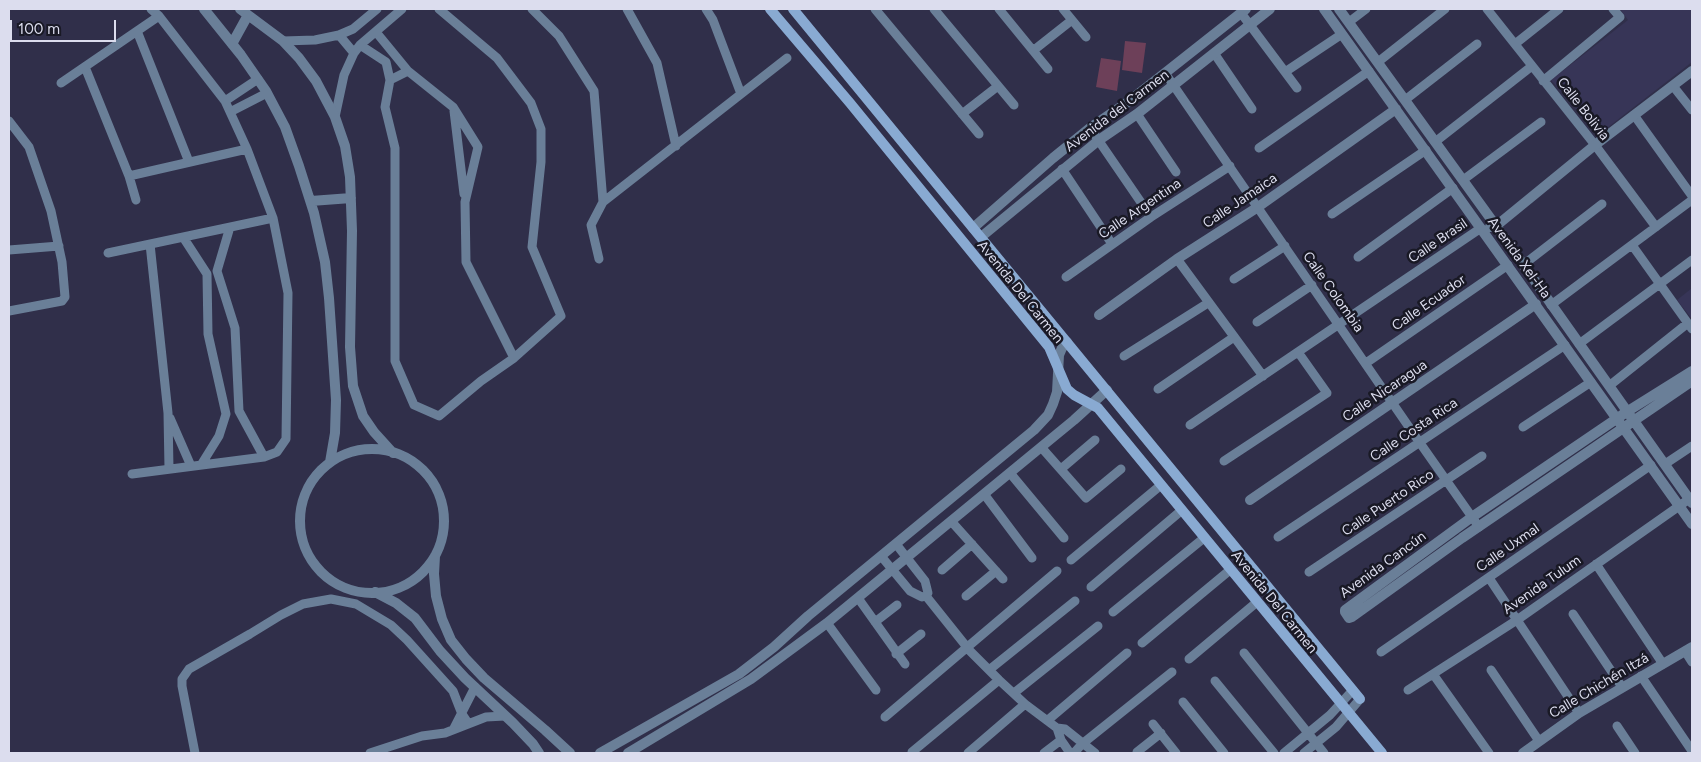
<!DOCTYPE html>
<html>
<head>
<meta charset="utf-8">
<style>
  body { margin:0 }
  #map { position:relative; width:1701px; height:762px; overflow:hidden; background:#302f4a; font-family:Figtree,sans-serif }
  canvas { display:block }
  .frame { position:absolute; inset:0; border:10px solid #dcddee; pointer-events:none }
  .scale { position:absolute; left:10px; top:20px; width:106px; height:22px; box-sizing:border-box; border:2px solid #dcddee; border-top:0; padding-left:6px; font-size:15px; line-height:18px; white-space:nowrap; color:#dcddee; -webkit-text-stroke:4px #191925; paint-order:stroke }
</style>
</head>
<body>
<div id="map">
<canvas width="1701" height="762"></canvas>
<div class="frame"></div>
<div class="scale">100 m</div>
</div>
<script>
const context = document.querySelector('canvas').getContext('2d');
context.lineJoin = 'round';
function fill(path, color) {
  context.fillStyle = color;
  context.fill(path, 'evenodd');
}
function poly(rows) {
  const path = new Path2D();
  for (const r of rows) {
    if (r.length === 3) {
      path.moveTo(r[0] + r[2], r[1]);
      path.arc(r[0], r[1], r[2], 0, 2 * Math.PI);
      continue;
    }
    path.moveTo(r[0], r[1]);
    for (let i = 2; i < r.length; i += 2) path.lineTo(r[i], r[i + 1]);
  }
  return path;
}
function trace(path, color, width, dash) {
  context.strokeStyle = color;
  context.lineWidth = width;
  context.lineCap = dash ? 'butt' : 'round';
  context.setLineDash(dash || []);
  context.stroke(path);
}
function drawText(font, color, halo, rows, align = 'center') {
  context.font = font + ' Figtree,sans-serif';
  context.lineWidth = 5;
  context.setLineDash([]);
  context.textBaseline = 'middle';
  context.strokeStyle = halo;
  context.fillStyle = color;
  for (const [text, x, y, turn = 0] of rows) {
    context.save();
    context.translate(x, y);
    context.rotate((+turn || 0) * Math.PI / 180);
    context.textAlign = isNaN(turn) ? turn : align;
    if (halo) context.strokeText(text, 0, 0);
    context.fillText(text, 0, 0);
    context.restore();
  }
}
fill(poly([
  [1620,9,1692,9,1692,62,1598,135,1551,80,1628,20],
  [1692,288,1692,319,1677,300]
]), '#373557');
fill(poly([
  [1125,41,1146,43,1142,73,1122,70],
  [1101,58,1121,61,1117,91,1096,87]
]), '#6d4059');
trace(poly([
  [439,9,497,58,531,103,541,129,541,162,532,247,561,316,514,358,481,381,439,416,414,405,395,361,395,148,385,107,390,80,408,71,453,107,478,147,465,202,466,262,514,358],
  [532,9,559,36,594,91,603,202,591,225,599,259],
  [627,9,657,63,676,146],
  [706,9,713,20,741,94],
  [875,9,979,134],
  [934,9,1014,105],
  [999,9,1048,69],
  [1063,9,1086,37],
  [1487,9,1595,145,1656,227],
  [1241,13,1297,88],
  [1349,22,1366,9],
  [137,31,189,162],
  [376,32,408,71],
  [339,35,354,53],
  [283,41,315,40,339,35,353,29,377,9],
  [1515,44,1559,9],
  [360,45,386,62,390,80],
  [1034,50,1072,20],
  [1214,53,1252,109],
  [1378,62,1445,9],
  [85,67,129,176,136,200],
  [1285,72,1342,34],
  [1165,73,1420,443,1479,527],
  [1543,81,1620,17,1613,9],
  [61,83,159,16],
  [1673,86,1692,110],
  [1405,100,1477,44],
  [225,101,258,79],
  [454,111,464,194],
  [230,112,267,93],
  [962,114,998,86],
  [1137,114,1176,172],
  [1634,115,1692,196],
  [335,117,344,75,354,53,360,45,402,9],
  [9,121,29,147,51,211,62,262,65,297,62,301,9,311],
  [1090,128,1151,217],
  [1435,142,1532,66],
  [1259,148,1369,71],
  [1062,169,1112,244],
  [129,176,247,149],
  [1463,180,1541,122],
  [603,202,787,58],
  [1332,214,1426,150],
  [230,227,217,271,235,328,239,411,264,457],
  [183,237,207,274,208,334,226,414,219,436,201,465],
  [150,244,168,413,169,469],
  [1632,245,1692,329],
  [9,250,59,246],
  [108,253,273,218],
  [1358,257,1453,188],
  [1177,259,1263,376],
  [1523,265,1602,204],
  [1066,277,1151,217,1230,166],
  [1234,279,1285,246],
  [1551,305,1692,200],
  [1257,322,1312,285],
  [1579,344,1692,260],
  [1124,356,1208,303],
  [1366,363,1508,265],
  [1609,386,1688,323],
  [1158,389,1234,337],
  [170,418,191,466],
  [1190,425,1481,228],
  [1523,427,1591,382],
  [1041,447,1086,498,1121,469],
  [1224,461,1327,393,1298,352],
  [1665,464,1692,446],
  [1061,469,1095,440],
  [1010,473,1064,538],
  [132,474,264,457,277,452,286,439,288,293,273,218,247,149,225,101,159,16,151,9],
  [984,494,1032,558],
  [951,521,1003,579],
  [1278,537,1565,345],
  [896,544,925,581,928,593,926,596],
  [881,556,910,591,922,597,926,596],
  [1071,560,1161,485],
  [1596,564,1663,664],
  [942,570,972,544],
  [1309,572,1482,456],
  [1489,578,1579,713],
  [1091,587,1182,510],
  [926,596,970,651,999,680,1025,704,1057,728,1061,740,1070,753],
  [966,596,996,571],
  [858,598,905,664],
  [1113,612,1204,538],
  [1573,614,1622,687],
  [875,622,897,605],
  [827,623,876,690],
  [1142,643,1230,570],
  [1685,651,1692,662],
  [1381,652,1651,465],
  [1244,653,1324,753],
  [896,654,921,634],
  [1189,659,1257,602],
  [989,670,1075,601],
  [1491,670,1539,741],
  [1433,674,1489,753],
  [1641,676,1692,751],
  [1215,681,1274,753],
  [1408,690,1517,620,1692,497],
  [1014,693,1098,626],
  [1183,702,1224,753],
  [885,717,1057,571],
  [1048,720,1127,653],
  [1153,724,1176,753],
  [1617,726,1635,753],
  [1057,728,1065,729,1095,753],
  [453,730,475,687],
  [912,752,999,680],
  [1137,752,1161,733],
  [195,753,182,686,182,679,189,669,250,634,281,615,303,604,331,599,356,604,391,625,407,640,453,691,462,714,468,723],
  [370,753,422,736,445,733,486,717,505,716],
  [968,753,1025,704],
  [1044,753,1061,740],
  [1074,753,1082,744,1172,672],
  [1284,753,1330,715,1353,690],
  [1304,753,1336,727,1360,699]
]), '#6a7f98', 9);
trace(poly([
  [204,9,241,55,266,91,285,127,299,166,314,213,325,262,329,298,336,400,335,433,330,462],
  [240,9,283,41,299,58,316,81,335,117,345,146,350,177,352,231,350,347,353,386,363,416,374,432,393,453],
  [1324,9,1692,524],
  [1339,9,1496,226,1692,503],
  [232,44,248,15],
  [311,201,351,198],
  [1490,227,1496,226,1595,145,1692,71],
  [973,228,1053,158,1090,128,1128,102,1165,73,1246,9],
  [981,237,1099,140,1137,114,1270,9],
  [1099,315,1177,259,1258,207,1396,109],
  [1692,371,1628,411,1472,517,1345,610,1345,612,1349,618,1352,617,1462,538,1692,381],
  [372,521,72],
  [1250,500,1536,304],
  [435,556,434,574,436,596,442,619,451,640,466,659,484,678,545,730,570,753],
  [375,592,396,603,415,618,440,651,465,678,513,723,533,744,539,753],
  [600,753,739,674,774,647,808,616,1034,430,1048,415,1053,404,1057,392,1059,355,1062,348,1067,342],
  [628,753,751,679,827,623,1074,420,1107,390],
  [1523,753,1579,713,1692,647]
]), '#6a7f98', 10);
trace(poly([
  [770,9,850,103,1049,347,1067,389,1074,395,1098,408,1382,753],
  [793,9,1360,699]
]), '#89aad2', 10);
drawText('14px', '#dcddee', '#191925', [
  ["Calle Bolivia",1583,109,52],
  ["Avenida del Carmen",1117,111,-37],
  ["Calle Jamaica",1240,201,-34],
  ["Calle Argentina",1140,209,-34],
  ["Calle Brasil",1438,241,-34],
  ["Avenida Xel-Ha",1519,258,54],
  ["Avenida Del Carmen",1020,292,51],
  ["Calle Colombia",1333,292,55],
  ["Calle Ecuador",1429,303,-35],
  ["Calle Nicaragua",1385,391,-34],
  ["Calle Costa Rica",1414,430,-34],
  ["Calle Puerto Rico",1388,503,-34],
  ["Calle Uxmal",1508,548,-35],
  ["Avenida Cancún",1383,565,-36],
  ["Avenida Tulum",1542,585,-35],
  ["Avenida Del Carmen",1274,602,51],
  ["Calle Chichén Itzá",1599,686,-31]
]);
</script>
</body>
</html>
